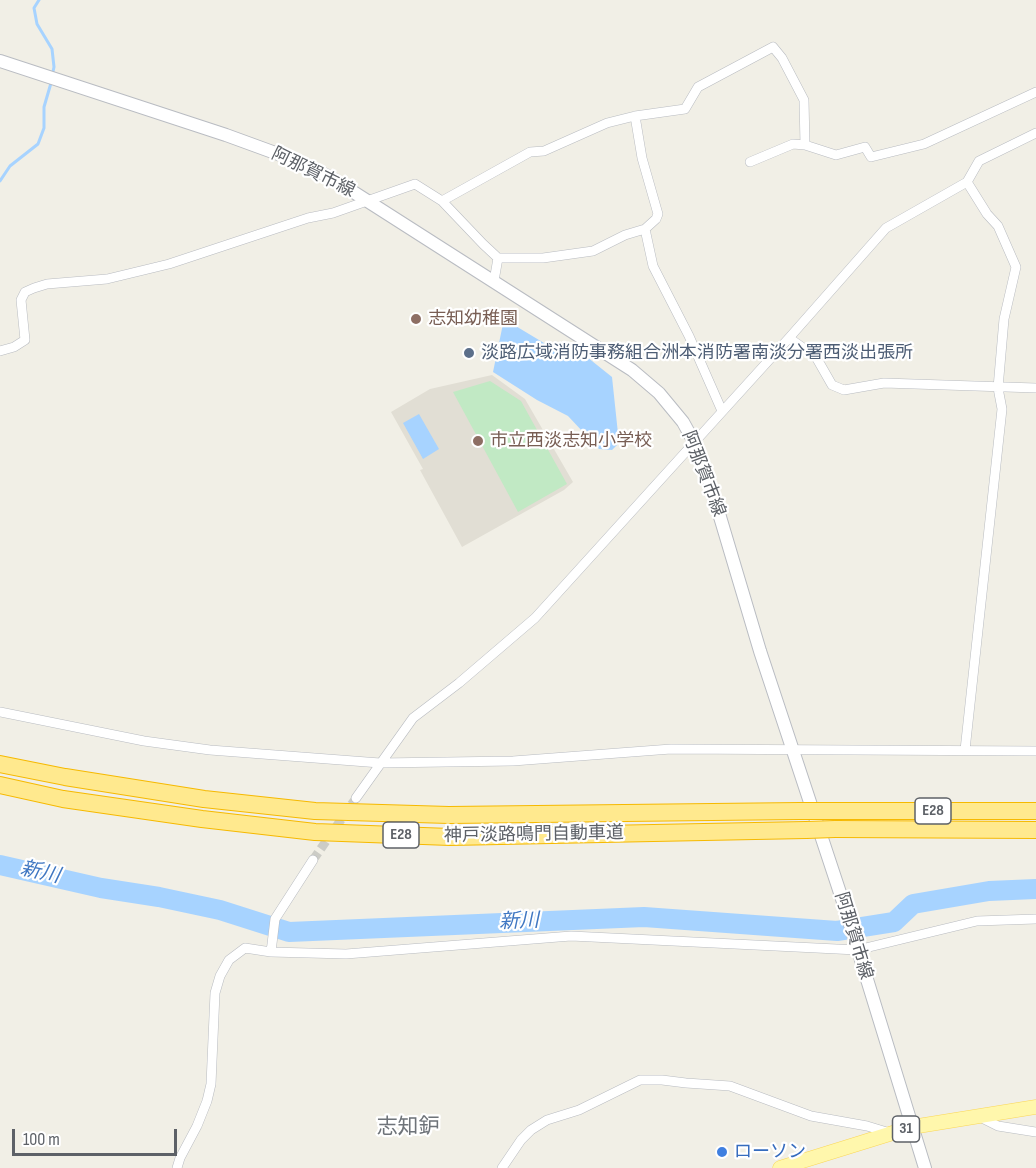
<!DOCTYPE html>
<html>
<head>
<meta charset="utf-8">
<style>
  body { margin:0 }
  #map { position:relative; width:1036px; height:1168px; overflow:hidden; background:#f1efe6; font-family:"Sofia Sans Condensed",sans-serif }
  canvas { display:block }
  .scale { position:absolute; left:12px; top:1129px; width:165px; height:27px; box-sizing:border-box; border:3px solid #5d6167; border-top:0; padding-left:8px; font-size:18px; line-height:21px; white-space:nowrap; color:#5d6167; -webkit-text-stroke:4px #fff; paint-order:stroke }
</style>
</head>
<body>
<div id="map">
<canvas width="1036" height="1168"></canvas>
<div class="scale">100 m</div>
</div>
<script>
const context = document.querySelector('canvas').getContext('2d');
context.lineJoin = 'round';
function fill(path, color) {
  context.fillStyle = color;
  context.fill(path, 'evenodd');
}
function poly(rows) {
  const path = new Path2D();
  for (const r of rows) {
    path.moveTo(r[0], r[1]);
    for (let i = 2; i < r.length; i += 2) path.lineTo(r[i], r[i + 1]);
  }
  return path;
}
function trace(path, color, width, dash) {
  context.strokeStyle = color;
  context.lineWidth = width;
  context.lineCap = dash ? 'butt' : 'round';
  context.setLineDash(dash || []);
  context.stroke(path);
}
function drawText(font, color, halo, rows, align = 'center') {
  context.font = font + ' "Sofia Sans Condensed","Noto Sans JP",sans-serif';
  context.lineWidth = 4.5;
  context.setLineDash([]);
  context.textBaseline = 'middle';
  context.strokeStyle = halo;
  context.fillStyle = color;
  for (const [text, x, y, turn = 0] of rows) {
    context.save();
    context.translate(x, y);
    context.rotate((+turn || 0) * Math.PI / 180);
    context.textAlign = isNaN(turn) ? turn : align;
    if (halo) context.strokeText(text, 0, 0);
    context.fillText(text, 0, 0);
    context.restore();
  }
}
fill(poly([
  [492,375,525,399,573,482,564,490,462,547,420,470,423,469,391,412,430,389]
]), '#e1ded4');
fill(poly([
  [490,381,521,401,567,484,518,512,453,392]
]), '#c1e9c4');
fill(poly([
  [504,319,554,349,587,357,612,377,619,443,612,450,599,449,568,416,537,400,493,372],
  [419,414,439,449,423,459,403,423]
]), '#a7d3ff');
trace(poly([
  [39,0,34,8,37,24,52,49,54,67,52,76],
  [0,181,10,166,38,144,44,128,44,107,51,83]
]), '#a7d3ff', 3);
trace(poly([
  [0,865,101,888,159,897,220,910,289,932,644,917,837,931,894,922,913,904,989,891,1036,889]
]), '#a7d3ff', 20);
trace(poly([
  [313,860,356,798]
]), '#ccccc6', 9, [9, 4.5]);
const minor = poly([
  [750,162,793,144,805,145],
  [442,201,530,152,544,151,607,123,635,116],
  [645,229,653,266,689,336,722,411],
  [494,281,498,258],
  [789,338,816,357,832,385,844,390,884,383,1036,388],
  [0,351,14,347,25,340,21,300,25,292,34,288,47,284,107,279,169,264,308,218,333,213,415,184,442,201,483,244,498,258,543,258,593,251,625,235,645,229,656,219,658,214,642,158,635,116,685,109,698,87,773,47,782,58,804,100,805,145,836,155,865,147,871,157,924,144,1036,92],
  [0,712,144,741,210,750,380,763,513,761,671,749,1036,751],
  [965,750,1002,409,998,388,1004,319,1016,267,998,226,987,214,967,182],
  [356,798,413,718,459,683,535,618,789,338,886,228,967,182,979,161,1036,133],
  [271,952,275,919,313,860],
  [980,1117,998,1126,1036,1132],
  [177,1168,180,1158,197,1126,207,1101,211,1084,215,993,220,976,229,960,245,948,271,952,346,954,571,936,857,950,977,921,1036,919],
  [502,1168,521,1140,531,1130,547,1120,579,1110,640,1080,662,1080,686,1083,730,1086,811,1116,867,1126,890,1133]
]);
const secondary = poly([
  [0,61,226,135,300,162,333,179,632,370,659,393,683,422,694,442,712,490,760,651,846,911,925,1168]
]);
const primary = poly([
  [780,1168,912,1127,1036,1107]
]);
const motorway = poly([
  [0,764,65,777,204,799,315,811,449,815,800,811],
  [0,785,63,799,202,819,315,832,450,837,806,830],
  [831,811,1036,811],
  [835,829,1036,830]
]);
trace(minor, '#b8bbc0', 10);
trace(secondary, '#b9bcc2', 14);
trace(primary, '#fad656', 15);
trace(motorway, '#f6b900', 18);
trace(minor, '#fff', 9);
trace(secondary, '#fff', 12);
trace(primary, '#fff7ac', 14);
trace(motorway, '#ffe98e', 16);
const motorwayBridge = poly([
  [800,811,831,811],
  [806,830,835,829]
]);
trace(motorwayBridge, '#f6b900', 18, []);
trace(motorwayBridge, '#ffe98e', 16);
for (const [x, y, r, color] of [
  [416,319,6,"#8d6e63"],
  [469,353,6,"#5c6f8a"],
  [478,441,6,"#8d6e63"],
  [722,1152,6,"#3f7fe0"]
]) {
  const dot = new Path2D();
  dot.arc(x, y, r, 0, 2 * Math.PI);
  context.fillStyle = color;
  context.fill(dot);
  trace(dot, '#fff', 2);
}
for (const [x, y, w] of [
  [933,811,36],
  [401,835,36],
  [906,1129,27]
]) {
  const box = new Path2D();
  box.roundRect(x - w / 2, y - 13, w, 26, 4.5);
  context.fillStyle = '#fff';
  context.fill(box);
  trace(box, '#5d6167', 1.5);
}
drawText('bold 16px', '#5d6167', null, [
  ["E28",933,811],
  ["E28",401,835],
  ["31",906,1129]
]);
drawText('18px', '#5d6167', '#fff', [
  ["阿那賀市線",313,173,26],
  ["阿那賀市線",703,474,69],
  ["神戸淡路鳴門自動車道",534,835,-1],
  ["阿那賀市線",853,936,73]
]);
drawText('18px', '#785e54', '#fff', [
  ["志知幼稚園",428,319],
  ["市立西淡志知小学校",490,441]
], 'left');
drawText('18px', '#4e5e75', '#fff', [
  ["淡路広域消防事務組合洲本消防署南淡分署西淡出張所",481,353]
], 'left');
drawText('18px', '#366cbe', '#fff', [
  ["ローソン",734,1152]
], 'left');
drawText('italic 20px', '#3f77c2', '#fff', [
  ["新川",40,873,12],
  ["新川",519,922,-2]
]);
drawText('21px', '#6e7379', '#fff', [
  ["志知鈩",408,1128]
]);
</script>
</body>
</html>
